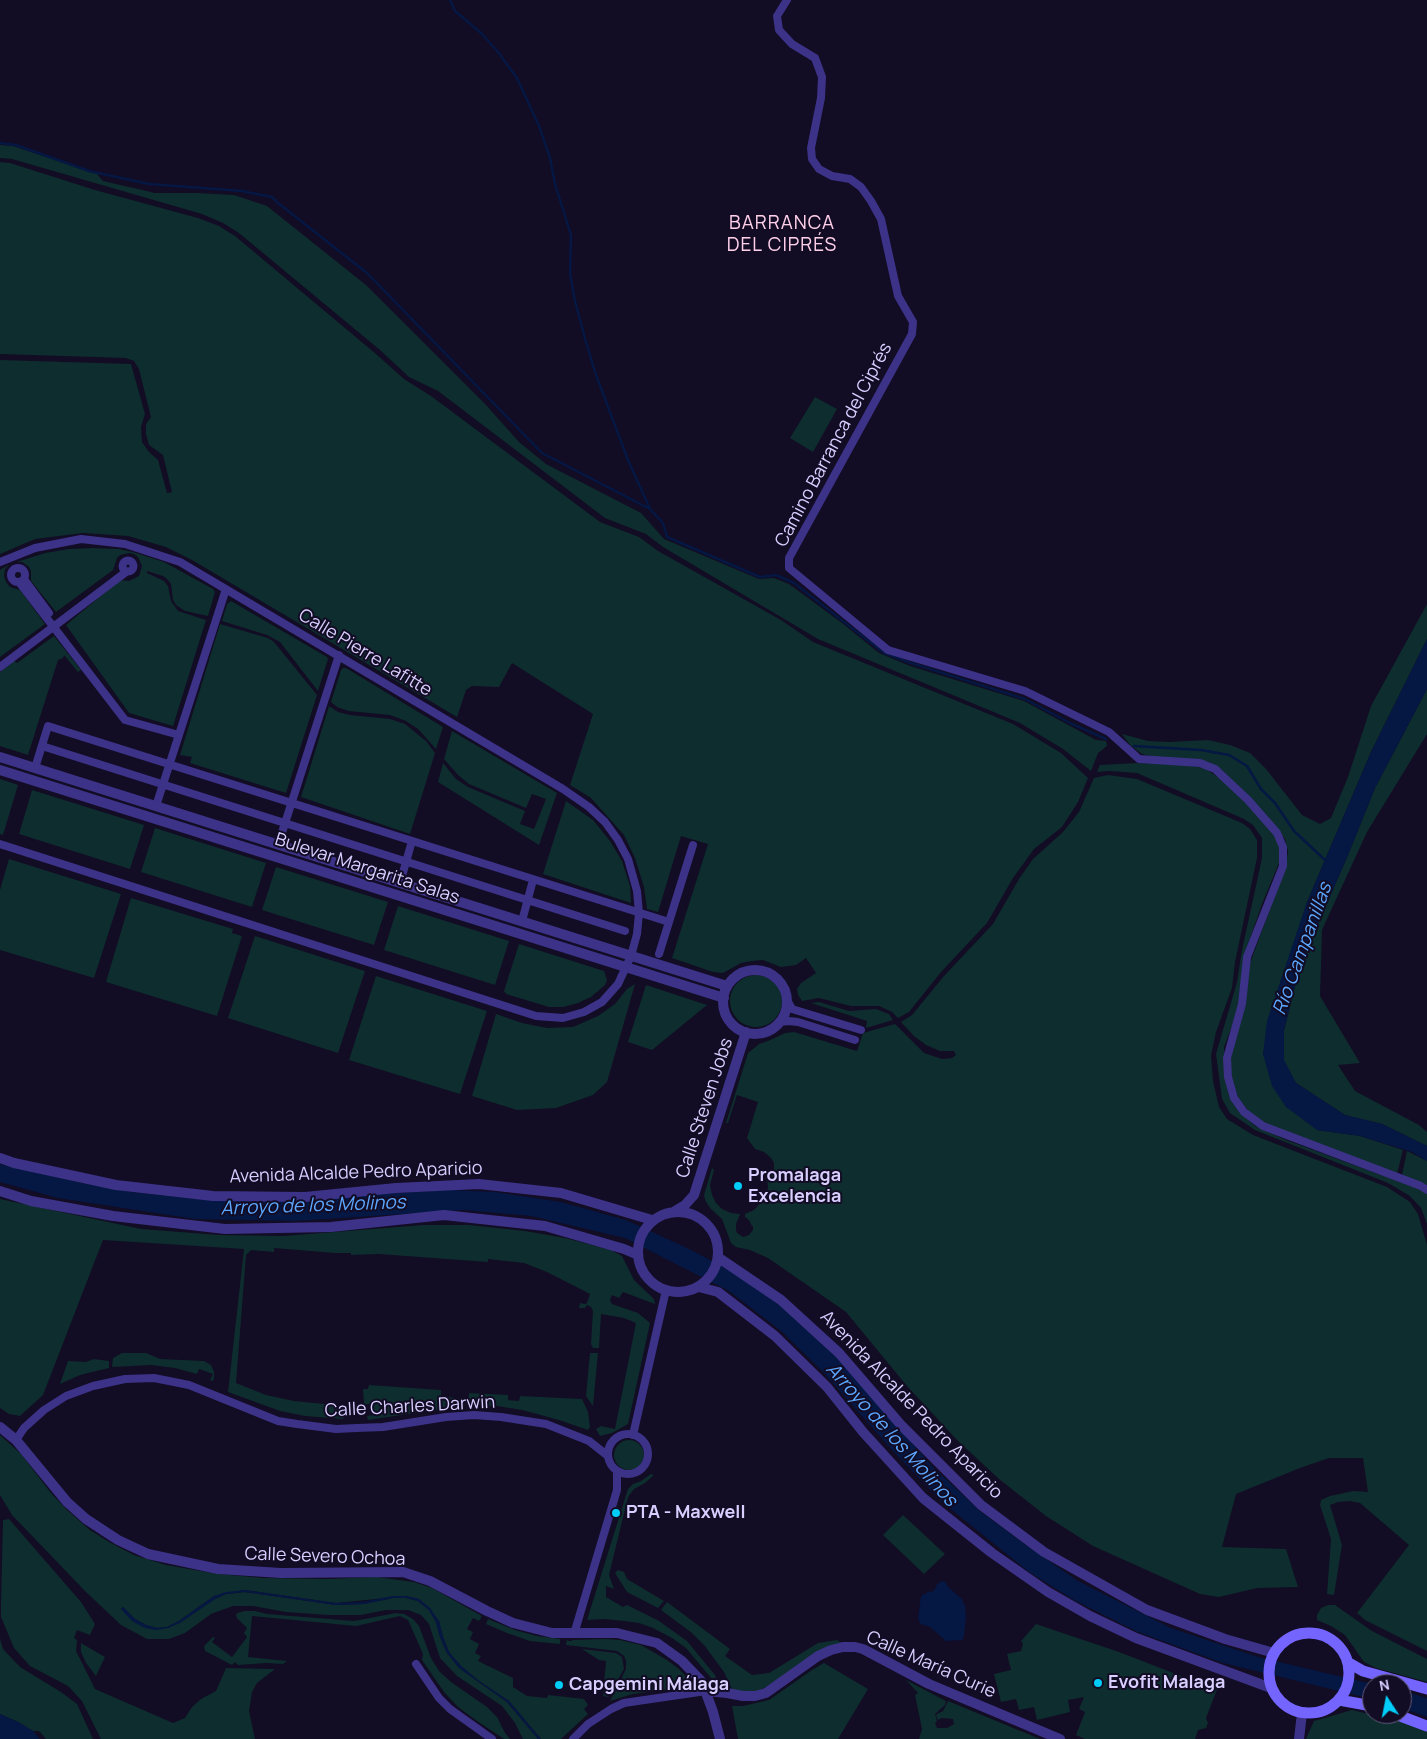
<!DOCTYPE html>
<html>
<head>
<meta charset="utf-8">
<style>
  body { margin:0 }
  #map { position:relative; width:1427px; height:1739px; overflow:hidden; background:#120c24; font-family:Manrope,sans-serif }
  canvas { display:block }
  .north { position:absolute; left:1362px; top:1674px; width:50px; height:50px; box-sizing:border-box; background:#120c24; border:1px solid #615a7c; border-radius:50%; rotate:349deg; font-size:14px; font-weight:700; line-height:20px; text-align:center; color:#d8ceff }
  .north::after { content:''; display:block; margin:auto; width:18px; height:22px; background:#00cdf9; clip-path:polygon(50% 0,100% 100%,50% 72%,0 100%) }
</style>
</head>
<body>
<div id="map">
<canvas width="1427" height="1739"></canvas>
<div class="north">N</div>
</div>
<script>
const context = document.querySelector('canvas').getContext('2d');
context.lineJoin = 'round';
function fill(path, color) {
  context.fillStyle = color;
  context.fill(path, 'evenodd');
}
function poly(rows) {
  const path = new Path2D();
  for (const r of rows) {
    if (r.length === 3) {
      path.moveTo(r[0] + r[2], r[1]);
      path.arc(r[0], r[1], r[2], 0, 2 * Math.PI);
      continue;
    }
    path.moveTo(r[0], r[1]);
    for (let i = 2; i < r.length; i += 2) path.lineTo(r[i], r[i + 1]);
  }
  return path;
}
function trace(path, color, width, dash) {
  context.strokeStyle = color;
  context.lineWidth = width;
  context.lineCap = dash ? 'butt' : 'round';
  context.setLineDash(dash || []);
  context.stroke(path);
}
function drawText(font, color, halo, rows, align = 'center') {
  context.font = font + ' Manrope,sans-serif';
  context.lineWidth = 4;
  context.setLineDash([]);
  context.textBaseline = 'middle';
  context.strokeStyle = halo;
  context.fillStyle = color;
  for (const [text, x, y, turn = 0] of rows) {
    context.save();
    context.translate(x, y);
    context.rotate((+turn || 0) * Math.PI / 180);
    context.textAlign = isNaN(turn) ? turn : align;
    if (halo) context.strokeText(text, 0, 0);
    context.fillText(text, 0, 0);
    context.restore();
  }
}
fill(poly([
  [0,145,13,146,97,174,103,181,155,193,197,193,234,195,267,206,366,285,486,405,519,442,546,464,641,513,664,539,759,579,774,578,789,584,842,623,879,653,910,666,1024,701,1096,740,1106,741,1107,746,1098,753,1091,771,1063,749,1020,723,818,639,663,547,646,534,605,518,438,391,409,377,380,350,239,233,223,223,202,214,12,159,0,158],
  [0,162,10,163,95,190,198,218,219,226,235,236,376,354,404,379,431,396,600,522,639,537,658,551,781,620,813,642,1013,724,1061,753,1088,778,1078,802,1062,827,1034,849,1013,878,987,923,941,972,909,1012,898,1018,892,1012,879,1006,851,1006,819,998,802,1001,798,995,797,989,801,983,816,973,806,958,796,965,781,967,763,960,752,961,741,963,723,973,713,972,672,958,708,844,681,836,658,912,647,909,644,887,635,858,624,835,591,798,570,785,593,714,512,663,499,687,472,686,466,690,457,717,192,560,166,547,128,536,83,533,35,539,0,554,0,360,131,364,145,414,141,427,142,442,149,452,158,460,167,493,172,492,163,455,149,445,146,434,146,424,151,417,139,369,134,361,126,358,0,354],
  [815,397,837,409,813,452,790,438],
  [92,548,119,549,133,552,164,562,213,589,215,592,208,616,185,611,176,605,173,600,171,584,167,579,163,576,147,571,147,573,164,581,168,586,171,601,178,611,206,620,173,726,129,713,66,625,120,580,129,581,139,576,142,566,138,557,134,554,129,553,120,555,117,558,113,570,56,612,31,581,31,571,29,567,22,562,17,562,45,553,69,549],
  [10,564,5,569,4,576,6,582,10,587,20,590,45,624,0,657,0,570],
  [231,601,327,657,328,659,318,691,280,642,267,635,222,621,227,604],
  [1427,604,1427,639,1371,752,1307,902,1263,1054,1317,1130,1360,1136,1403,1150,1397,1174,1266,1125,1252,1115,1239,1099,1232,1081,1230,1061,1234,1043,1244,1009,1250,963,1286,866,1288,851,1285,839,1275,827,1223,771,1209,762,1155,757,1142,754,1130,745,1122,734,1148,741,1169,742,1208,740,1230,745,1250,753,1266,769,1302,815,1320,824,1331,818,1348,777,1371,706],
  [220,624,268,638,274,642,317,695,286,793,190,763,192,757,180,755],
  [54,636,81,670,78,672,64,655,63,658,58,660,28,755,0,746,0,672,14,661,17,663],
  [343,668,346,668,443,727,436,749,418,729,406,721,390,715,349,711,337,707,331,702,341,670],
  [1427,689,1427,734,1367,832,1322,930,1320,996,1360,1063,1338,1065,1355,1091,1419,1125,1427,1132,1427,1146,1382,1124,1345,1115,1296,1083,1284,1061,1284,1031,1295,986,1307,949,1348,855,1375,788],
  [329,706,338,712,350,715,390,719,405,724,426,741,435,753,410,834,301,797],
  [452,731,557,793,539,845,438,782,443,763,456,779,468,787,525,811,520,824,534,829,546,799,532,794,526,808,469,784,458,775,444,759],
  [1137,763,1186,765,1204,768,1226,782,1257,814,1274,835,1280,848,1279,863,1262,904,1245,953,1239,1001,1232,1026,1224,1047,1225,1078,1244,1116,1255,1126,1286,1140,1422,1190,1427,1194,1427,1224,1421,1208,1410,1196,1388,1183,1255,1130,1230,1113,1222,1099,1216,1054,1237,982,1242,950,1262,858,1262,838,1253,825,1244,819,1137,773,1109,771,1097,772,1100,765],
  [1108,775,1137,779,1242,823,1250,829,1257,840,1257,858,1235,962,1232,988,1216,1032,1211,1056,1213,1081,1219,1107,1227,1119,1253,1135,1387,1187,1410,1202,1418,1214,1427,1245,1427,1651,1365,1620,1357,1613,1409,1545,1360,1503,1350,1501,1338,1502,1330,1505,1342,1545,1334,1595,1327,1594,1331,1539,1320,1505,1321,1500,1330,1496,1353,1491,1368,1492,1363,1458,1329,1458,1300,1468,1236,1494,1222,1547,1286,1549,1298,1587,1257,1588,1219,1597,1200,1594,1093,1546,1046,1516,999,1479,958,1441,907,1386,846,1312,768,1258,750,1250,736,1247,731,1243,722,1219,710,1208,705,1200,704,1195,712,1168,714,1170,710,1185,712,1195,716,1203,722,1209,731,1213,740,1214,736,1224,736,1230,737,1233,743,1237,749,1235,753,1230,753,1226,752,1226,749,1220,745,1217,745,1214,754,1210,766,1197,768,1187,767,1178,772,1174,774,1168,774,1163,771,1158,764,1152,755,1149,747,1138,758,1102,737,1095,728,1123,726,1123,748,1053,759,1044,768,1041,785,1033,794,1032,857,1051,863,1033,895,1024,924,1053,942,1059,952,1058,956,1055,954,1051,940,1051,926,1045,914,1036,901,1022,912,1015,944,976,993,924,1019,879,1033,859,1063,832,1079,812,1094,778],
  [0,779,18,785,3,835,0,834],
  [32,790,144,825,130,869,19,834],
  [566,801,593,820,610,841,622,861,630,886,631,903,543,874],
  [155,828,266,863,252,907,141,872],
  [9,859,121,894,94,978,0,950,0,890],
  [276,867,388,902,374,945,262,910],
  [131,898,233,929,232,933,242,936,217,1016,106,982],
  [398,906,509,941,495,985,384,950],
  [255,936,365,971,338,1053,228,1018],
  [519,944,604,971,607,980,605,985,591,997,578,1003,563,1007,549,1007,506,994,504,991],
  [756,1001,26],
  [376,976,487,1011,460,1094,349,1060],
  [635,984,607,1082,593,1095,556,1108,517,1110,472,1096,496,1014,522,1023,547,1028,573,1027,598,1016,615,1004,627,989],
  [646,985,707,1005,652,1050,628,1042],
  [819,1002,849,1011,876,1009,889,1014,893,1020,866,1028,867,1021,811,1003],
  [1407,1151,1427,1161,1427,1186,1402,1175],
  [0,1199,141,1229,219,1235,284,1236,423,1225,469,1225,525,1231,565,1238,611,1250,622,1256,634,1280,654,1299,655,1304,623,1292,619,1298,612,1295,610,1300,612,1304,638,1313,650,1323,628,1424,612,1433,600,1436,596,1429,601,1426,615,1429,636,1323,624,1318,601,1314,599,1348,593,1348,591,1344,593,1311,591,1307,587,1305,585,1308,579,1308,580,1303,585,1304,587,1303,590,1294,547,1272,524,1263,488,1259,488,1262,379,1254,351,1255,351,1253,335,1253,274,1248,274,1252,251,1250,246,1255,236,1383,266,1395,294,1401,345,1406,346,1413,343,1419,305,1416,280,1411,228,1392,244,1249,103,1240,43,1395,20,1416,9,1414,0,1408],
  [122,1353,146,1353,160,1359,204,1361,211,1365,214,1372,214,1377,213,1381,210,1380,213,1374,199,1369,197,1374,175,1368,151,1365,112,1367,113,1358],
  [590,1353,598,1353,593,1406,586,1396],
  [94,1359,109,1361,109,1368,80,1375,60,1384,68,1361,86,1362],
  [369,1385,441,1390,441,1396,455,1398,455,1407,368,1420,367,1416,373,1415,372,1404,364,1404,363,1389,368,1389],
  [469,1393,508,1395,508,1400,519,1401,520,1396,582,1399,588,1412,590,1427,588,1430,559,1420,522,1410,497,1406,468,1406],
  [0,1435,21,1454,51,1493,67,1510,90,1530,109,1542,134,1555,166,1565,218,1574,264,1578,329,1579,376,1577,414,1582,432,1588,482,1616,479,1621,473,1618,467,1629,473,1632,470,1639,479,1644,475,1653,481,1656,478,1661,513,1678,513,1687,527,1696,547,1698,548,1695,584,1699,588,1705,584,1709,588,1714,561,1739,541,1739,509,1701,479,1681,461,1666,449,1652,443,1637,439,1621,419,1599,406,1596,336,1603,245,1590,214,1596,179,1621,167,1627,157,1628,146,1625,135,1619,123,1607,121,1609,145,1628,168,1628,215,1599,226,1594,245,1592,336,1605,364,1604,393,1598,406,1598,418,1601,429,1610,436,1622,440,1637,447,1653,459,1668,507,1702,538,1739,523,1739,515,1723,502,1706,457,1676,440,1658,429,1624,421,1615,408,1610,386,1610,361,1615,328,1615,286,1612,253,1606,233,1606,211,1614,185,1633,169,1639,147,1639,121,1625,86,1592,12,1515,0,1495],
  [629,1455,15],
  [651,1474,654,1475,645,1483,634,1489,628,1497,609,1575,614,1589,606,1586,606,1597,623,1607,627,1605,659,1621,687,1641,715,1675,719,1685,717,1685,686,1648,672,1638,653,1628,639,1623,624,1621,604,1619,587,1620,628,1489,633,1484,641,1481],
  [903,1515,945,1554,924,1574,883,1535],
  [9,1519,81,1602,95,1624,90,1635,77,1630,74,1638,77,1640,76,1651,95,1689,173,1723,185,1718,192,1707,201,1699,216,1691,226,1668,275,1669,257,1683,252,1692,249,1711,255,1739,101,1739,82,1701,68,1686,30,1666,14,1648,1,1617,1,1603,3,1520],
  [618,1570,624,1572,627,1579,664,1601,658,1608,627,1592,615,1573],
  [667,1602,730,1649,725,1656,752,1675,769,1673,818,1643,837,1640,842,1643,764,1688,754,1692,741,1692,732,1689,724,1672,704,1645,692,1633,661,1610],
  [1328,1605,1335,1605,1372,1631,1427,1659,1427,1682,1376,1668,1364,1662,1345,1635,1331,1626,1317,1620,1317,1615,1321,1608],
  [245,1611,255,1611,267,1614,354,1621,396,1613,404,1614,413,1619,419,1626,431,1658,439,1671,451,1682,487,1707,497,1717,505,1733,510,1739,504,1739,477,1721,458,1707,444,1692,422,1660,423,1654,408,1620,400,1616,356,1626,252,1616,248,1657,287,1661,283,1664,267,1663,238,1665,235,1662,232,1665,205,1651,204,1646,213,1637,215,1638,212,1642,232,1657,247,1637,244,1633,247,1628,237,1618,236,1615,237,1613],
  [488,1619,515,1630,537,1636,560,1639,560,1644,530,1641,507,1633,486,1624],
  [1036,1624,1119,1652,1207,1686,1218,1687,1206,1718,1208,1723,1206,1728,1198,1730,1195,1739,1085,1739,1076,1735,1085,1712,1079,1709,1084,1697,1068,1700,1070,1712,1037,1720,1034,1707,1019,1710,1016,1699,1001,1702,994,1674,1011,1670,1007,1654,1021,1651,1023,1644,1021,1641],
  [0,1639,3,1649,20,1667,61,1692,77,1704,93,1739,46,1739,39,1731,33,1731,18,1722,0,1714],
  [567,1639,568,1641,572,1641,572,1640,605,1639,620,1640,641,1645,667,1660,679,1669,690,1681,686,1685,675,1688,633,1694,610,1701,626,1669,626,1661,624,1656,617,1651,566,1645],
  [81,1643,105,1657,96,1676,86,1663,81,1652],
  [582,1649,616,1653,622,1657,624,1669,608,1697,603,1696,606,1661,599,1660],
  [824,1663,868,1689,838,1739,738,1739,732,1706,743,1706,769,1700,812,1670],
  [906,1680,946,1701,945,1705,935,1714,937,1721,935,1723,937,1728,947,1728,954,1724,953,1719,942,1718,938,1720,936,1716,937,1714,943,1711,948,1701,1040,1739,919,1739,922,1729,915,1695,918,1693],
  [1352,1710,1410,1724,1427,1730,1427,1739,1306,1739,1314,1721]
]), '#0e2d2e');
fill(poly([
  [1427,639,1427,689,1375,788,1348,855,1307,949,1295,986,1284,1030,1284,1060,1296,1083,1345,1115,1382,1124,1425,1145,1427,1146,1427,1161,1412,1152,1360,1136,1317,1130,1286,1107,1272,1086,1263,1054,1267,1021,1307,902,1371,752],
  [0,1164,82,1183,132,1192,187,1198,240,1201,451,1190,495,1192,561,1202,626,1220,687,1248,743,1277,770,1297,814,1334,857,1379,932,1466,980,1511,1026,1545,1078,1581,1171,1628,1258,1657,1372,1684,1372,1699,1223,1663,1138,1632,1074,1600,1029,1572,942,1502,892,1450,823,1372,781,1331,729,1291,625,1238,531,1216,464,1210,296,1221,195,1219,58,1198,0,1182],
  [942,1581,945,1582,949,1588,961,1598,965,1606,966,1617,964,1636,962,1640,946,1641,930,1627,921,1624,918,1619,921,1596,928,1592,934,1591,937,1584],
  [245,1590,336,1603,363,1602,392,1596,406,1596,419,1599,430,1608,439,1621,443,1637,449,1652,461,1666,479,1681,509,1701,541,1739,538,1739,507,1702,459,1668,447,1653,440,1637,436,1622,429,1610,418,1601,406,1598,393,1598,364,1604,336,1605,245,1592,226,1594,215,1599,180,1623,168,1628,156,1630,145,1628,132,1621,121,1609,123,1607,135,1619,146,1625,157,1628,167,1627,179,1621,214,1596,226,1592],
  [1402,1691,1427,1698,1427,1717,1402,1708],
  [0,1714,18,1722,33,1731,40,1739,0,1739]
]), '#051743');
trace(poly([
  [450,0,455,11,481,33,498,52,517,78,539,126,550,158,555,184,571,235,570,274,575,301,586,342,596,375,628,460,650,509],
  [0,143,16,145,89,171,149,184,242,191,272,197,278,203,367,273,542,453,650,509,663,523,667,537,760,577,776,575,794,583,884,653,911,663,1025,699,1072,724,1106,739],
  [1134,746,1201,750,1229,755,1247,766,1261,789,1275,803,1294,831,1326,861]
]), '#051743', 2.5);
trace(poly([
  [787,0,777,16,779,30,792,44,815,58,822,77,821,98,811,148,812,159,819,169,832,176,850,179,861,187,871,201,881,219,898,296,913,322,912,334,789,558,789,568,888,650,1025,691,1109,732,1139,759,1200,763,1215,769,1248,800,1277,833,1283,847,1283,866,1247,957,1242,1004,1227,1058,1228,1077,1234,1098,1244,1112,1263,1126,1421,1186,1427,1190],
  [128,566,5.5],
  [0,562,35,548,81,539,125,544,180,562,563,789,589,807,605,822,618,840,628,859,637,891,639,913,637,934,631,956,618,984,602,1002,584,1012,563,1018,536,1016,0,844],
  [18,575,7],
  [24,579,49,613],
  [19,582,125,720,179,735],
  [0,667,126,572],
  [42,746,625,931],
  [35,768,48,726,669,922],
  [156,806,226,589],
  [278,845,339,655],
  [400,883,412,841],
  [522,921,533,880],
  [659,954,693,845],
  [786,998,792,1009,861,1030],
  [779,1022,789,1021,798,1022,855,1040],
  [628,1454,20],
  [633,1435,666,1290],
  [16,1440,24,1428,44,1410,66,1396,93,1386,125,1379,154,1378,189,1385,278,1421,297,1424,336,1429,357,1428,383,1427,446,1417,474,1415,501,1417,546,1424,589,1441,608,1456],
  [574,1634,617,1490,617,1471],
  [416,1664,439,1698,450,1709,492,1739],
  [573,1739,588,1724,611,1709,624,1703,706,1691]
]), '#3c3287', 8);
trace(poly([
  [0,757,727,986],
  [0,770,724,998],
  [755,1002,32],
  [0,1158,14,1163,116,1185,213,1196,305,1197,396,1188,479,1184,561,1193,652,1220],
  [0,1191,31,1201,113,1216,225,1229,331,1227,444,1215,545,1226,624,1249,638,1255],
  [675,1211,685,1205,694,1195,746,1032],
  [678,1252,40],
  [719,1258,781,1300,839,1353,901,1425,981,1505,1044,1552,1147,1610,1225,1639,1274,1653],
  [699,1287,718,1292,775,1336,827,1387,863,1432,923,1498,992,1553,1048,1592,1090,1616,1136,1638,1271,1688],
  [0,1427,16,1440,67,1502,86,1519,118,1540,148,1554,218,1569,281,1573,403,1572,430,1581,487,1611,513,1623,552,1633,617,1633,657,1643,682,1661,702,1682,713,1712,720,1739],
  [706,1691,727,1693,743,1696,755,1696,766,1693,818,1656,831,1650,843,1647,855,1647,863,1649,929,1684,1060,1739],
  [1299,1739,1302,1713]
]), '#3c3287', 10);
trace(poly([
  [1309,1673,40],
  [1349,1663,1363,1671,1427,1689],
  [1339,1700,1372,1706],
  [1395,1714,1427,1726]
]), '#7565ff', 11);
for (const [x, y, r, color] of [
  [738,1186,5,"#00cdf9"],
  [616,1513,5,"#00cdf9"],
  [1098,1683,5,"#00cdf9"],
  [559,1685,5,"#00cdf9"]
]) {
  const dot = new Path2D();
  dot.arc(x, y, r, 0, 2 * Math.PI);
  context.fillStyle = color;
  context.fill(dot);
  trace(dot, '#120c24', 2);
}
drawText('18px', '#d8ceff', '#120c24', [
  ["Camino Barranca del Ciprés",834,445,-62],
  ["Calle Pierre Lafitte",365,653,31],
  ["Bulevar Margarita Salas",367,869,18],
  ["Calle Steven Jobs",705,1108,-72],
  ["Avenida Alcalde Pedro Aparicio",356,1173,-2],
  ["Avenida Alcalde Pedro Aparicio",911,1405,46],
  ["Calle Charles Darwin",410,1407,-3],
  ["Calle Severo Ochoa",325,1557,2],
  ["Calle María Curie",931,1665,24]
]);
drawText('bold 18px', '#d8ceff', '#120c24', [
  ["Promalaga",748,1176],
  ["Excelencia",748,1197],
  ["PTA - Maxwell",626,1513],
  ["Evofit Malaga",1108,1683],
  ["Capgemini Málaga",569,1685]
], 'left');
context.letterSpacing = '1px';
drawText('19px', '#ffd0ea', '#120c24', [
  ["BARRANCA",782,224],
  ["DEL CIPRÉS",782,246]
]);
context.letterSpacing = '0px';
drawText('italic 19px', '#5ca7ff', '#120c24', [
  ["Río Campanillas",1303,949,-70],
  ["Arroyo de los Molinos",313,1206,-2],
  ["Arroyo de los Molinos",891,1435,48]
]);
</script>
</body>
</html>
